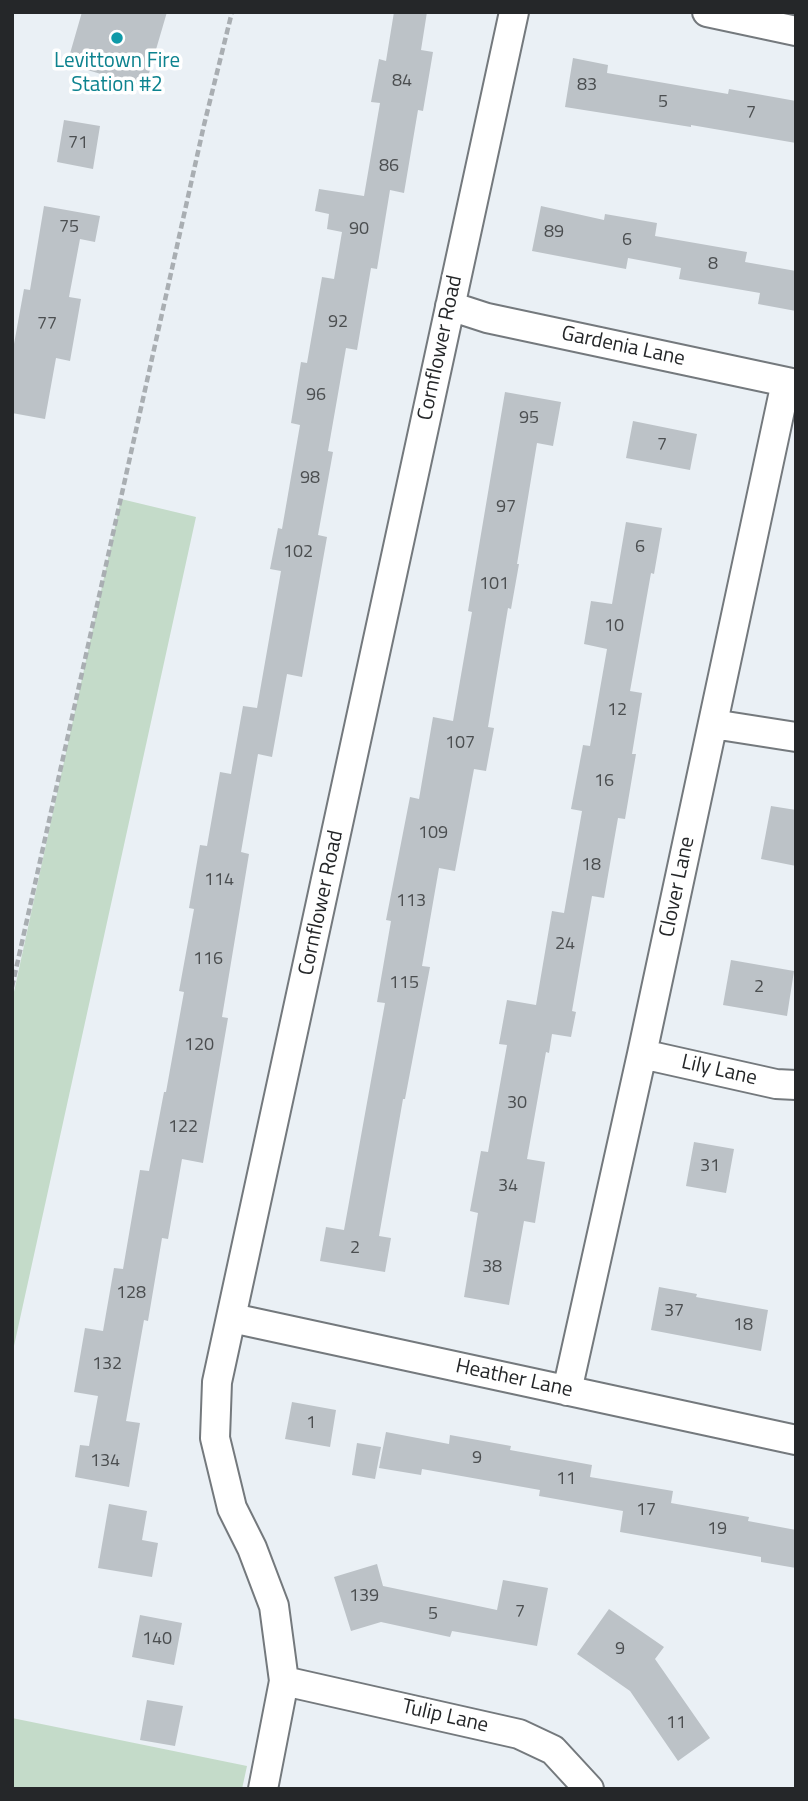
<!DOCTYPE html>
<html>
<head>
<meta charset="utf-8">
<style>
  body { margin:0 }
  #map { position:relative; width:808px; height:1801px; overflow:hidden; background:#eaf0f5; font-family:"Titillium Web",sans-serif }
  canvas { display:block }
  .frame { position:absolute; inset:0; border:14px solid #252729; pointer-events:none }
</style>
</head>
<body>
<div id="map">
<canvas width="808" height="1801"></canvas>
<div class="frame"></div>
</div>
<script>
const context = document.querySelector('canvas').getContext('2d');
context.lineJoin = 'round';
function fill(path, color) {
  context.fillStyle = color;
  context.fill(path, 'evenodd');
}
function poly(rows) {
  const path = new Path2D();
  for (const r of rows) {
    path.moveTo(r[0], r[1]);
    for (let i = 2; i < r.length; i += 2) path.lineTo(r[i], r[i + 1]);
  }
  return path;
}
function trace(path, color, width, dash) {
  context.strokeStyle = color;
  context.lineWidth = width;
  context.lineCap = dash ? 'butt' : 'round';
  context.setLineDash(dash || []);
  context.stroke(path);
}
function drawText(font, color, halo, rows, align = 'center') {
  context.font = font + ' "Titillium Web",sans-serif';
  context.lineWidth = 7;
  context.setLineDash([]);
  context.textBaseline = 'middle';
  context.strokeStyle = halo;
  context.fillStyle = color;
  for (const [text, x, y, turn = 0] of rows) {
    context.save();
    context.translate(x, y);
    context.rotate((+turn || 0) * Math.PI / 180);
    context.textAlign = isNaN(turn) ? turn : align;
    if (halo) context.strokeText(text, 0, 0);
    context.fillText(text, 0, 0);
    context.restore();
  }
}
fill(poly([
  [121,499,196,517,12,1355,12,1001],
  [12,1718,247,1766,242,1789,12,1789]
]), '#c4dbc9');
fill(poly([
  [82,12,167,12,145,87,67,64],
  [394,12,427,12,421,50,433,52,423,111,418,110,404,193,390,190,377,269,371,268,357,350,346,348,328,451,333,452,318,535,327,537,302,677,287,674,272,757,258,754,241,852,249,854,222,1017,228,1018,203,1163,182,1159,168,1239,162,1238,148,1321,144,1320,126,1421,140,1423,129,1487,75,1477,80,1445,89,1446,98,1396,74,1392,85,1328,103,1331,114,1268,123,1269,140,1170,149,1171,164,1092,166,1092,184,992,179,991,194,909,189,908,200,845,207,846,220,772,231,774,243,706,257,708,281,571,270,569,278,528,282,529,300,425,291,423,301,362,307,363,322,277,334,279,342,232,327,229,329,214,315,211,319,189,364,196,380,103,371,102,379,59,386,61],
  [573,58,608,65,607,73,728,94,729,89,796,101,796,143,691,125,691,127,565,107],
  [64,120,100,126,93,169,57,162],
  [44,206,100,216,95,242,80,239,69,297,81,299,70,361,56,358,45,419,12,413,12,355,24,289,30,290],
  [541,206,604,220,605,214,657,223,655,236,747,252,745,262,796,271,796,311,758,304,760,293,679,279,681,268,628,258,626,269,532,251],
  [505,392,561,402,553,446,537,443,517,564,519,564,511,609,508,608,488,727,494,728,486,771,474,769,455,871,439,868,422,966,430,967,405,1099,403,1099,379,1236,391,1238,385,1272,320,1261,326,1227,344,1230,385,1003,377,1002,391,921,386,920,410,797,419,799,433,717,453,721,472,612,468,611],
  [633,421,697,434,690,470,626,458],
  [626,522,662,528,654,574,651,573,630,691,642,693,632,754,636,754,625,819,618,818,604,898,592,896,572,1011,576,1012,571,1037,552,1034,549,1053,546,1052,527,1159,545,1162,535,1223,524,1221,509,1305,464,1297,478,1213,470,1211,481,1151,488,1152,507,1045,499,1044,507,1000,536,1005,552,911,564,913,582,811,571,809,583,745,590,746,607,649,584,644,591,601,612,604],
  [771,806,796,810,796,866,761,859],
  [731,960,794,971,787,1016,723,1005],
  [694,1142,734,1149,726,1193,686,1186],
  [659,1287,697,1294,696,1297,768,1310,761,1351,651,1330],
  [292,1402,336,1410,330,1447,285,1439],
  [386,1432,449,1444,450,1435,511,1446,510,1450,592,1465,590,1477,673,1491,671,1503,749,1517,748,1521,796,1530,796,1568,761,1562,761,1557,620,1532,623,1511,539,1496,540,1490,422,1469,421,1475,379,1468],
  [357,1443,381,1447,375,1479,352,1475],
  [109,1504,147,1511,142,1540,158,1543,152,1577,98,1568],
  [377,1564,383,1586,497,1610,503,1580,548,1588,537,1646,452,1631,450,1637,381,1622,351,1631,334,1577],
  [609,1609,664,1647,655,1659,710,1738,678,1761,630,1691,577,1654],
  [140,1615,182,1623,174,1665,132,1657],
  [147,1700,183,1706,175,1746,140,1740]
]), '#bcc2c7');
const street = poly([
  [707,12,796,31],
  [450,306,487,318,796,384],
  [713,724,796,737],
  [642,1054,776,1084,796,1085],
  [232,1318,796,1440],
  [567,1391,642,1054,786,382],
  [284,1681,519,1734,553,1750,589,1789],
  [263,1789,284,1681,274,1606,252,1548,232,1508,215,1438,217,1382,514,12]
]);
trace(street, '#74797d', 32);
trace(poly([
  [12,987,204,125,232,12]
]), '#a9aeb2', 4.5, [7, 3.5]);
trace(street, '#fff', 28);
for (const [x, y, r, color] of [
  [117,38,7,"#0f9aa8"]
]) {
  const dot = new Path2D();
  dot.arc(x, y, r, 0, 2 * Math.PI);
  context.fillStyle = color;
  context.fill(dot);
  trace(dot, '#fff', 2.5);
}
drawText('18px', '#4b4e50', null, [
  ["84",402,82],
  ["83",587,86],
  ["5",663,103],
  ["7",751,114],
  ["71",78,144],
  ["86",389,167],
  ["75",69,228],
  ["90",359,230],
  ["89",554,233],
  ["6",627,241],
  ["8",713,265],
  ["92",338,323],
  ["77",47,325],
  ["96",316,396],
  ["95",529,419],
  ["7",662,446],
  ["98",310,479],
  ["97",506,508],
  ["6",640,548],
  ["102",298,553],
  ["101",494,585],
  ["10",614,627],
  ["12",617,711],
  ["107",460,744],
  ["16",604,782],
  ["109",433,834],
  ["18",591,866],
  ["114",219,881],
  ["113",411,902],
  ["24",565,945],
  ["116",208,960],
  ["115",404,984],
  ["2",759,988],
  ["120",199,1046],
  ["30",517,1104],
  ["122",183,1128],
  ["31",710,1167],
  ["34",508,1187],
  ["2",355,1249],
  ["38",492,1268],
  ["128",131,1294],
  ["37",674,1312],
  ["18",743,1326],
  ["132",107,1365],
  ["1",311,1424],
  ["9",477,1459],
  ["134",105,1462],
  ["11",566,1480],
  ["17",646,1511],
  ["19",717,1530],
  ["139",364,1597],
  ["7",520,1613],
  ["5",433,1615],
  ["140",157,1640],
  ["9",620,1650],
  ["11",676,1724]
]);
drawText('21px', '#0d838f', '#fff', [
  ["Levittown Fire",117,62],
  ["Station #2",117,86]
]);
drawText('21px', '#252729', '#fff', [
  ["Gardenia Lane",623,347,12],
  ["Cornflower Road",441,348,-78],
  ["Clover Lane",678,887,-78],
  ["Cornflower Road",322,903,-78],
  ["Lily Lane",719,1071,13],
  ["Heather Lane",514,1379,12],
  ["Tulip Lane",445,1717,13]
]);
</script>
</body>
</html>
